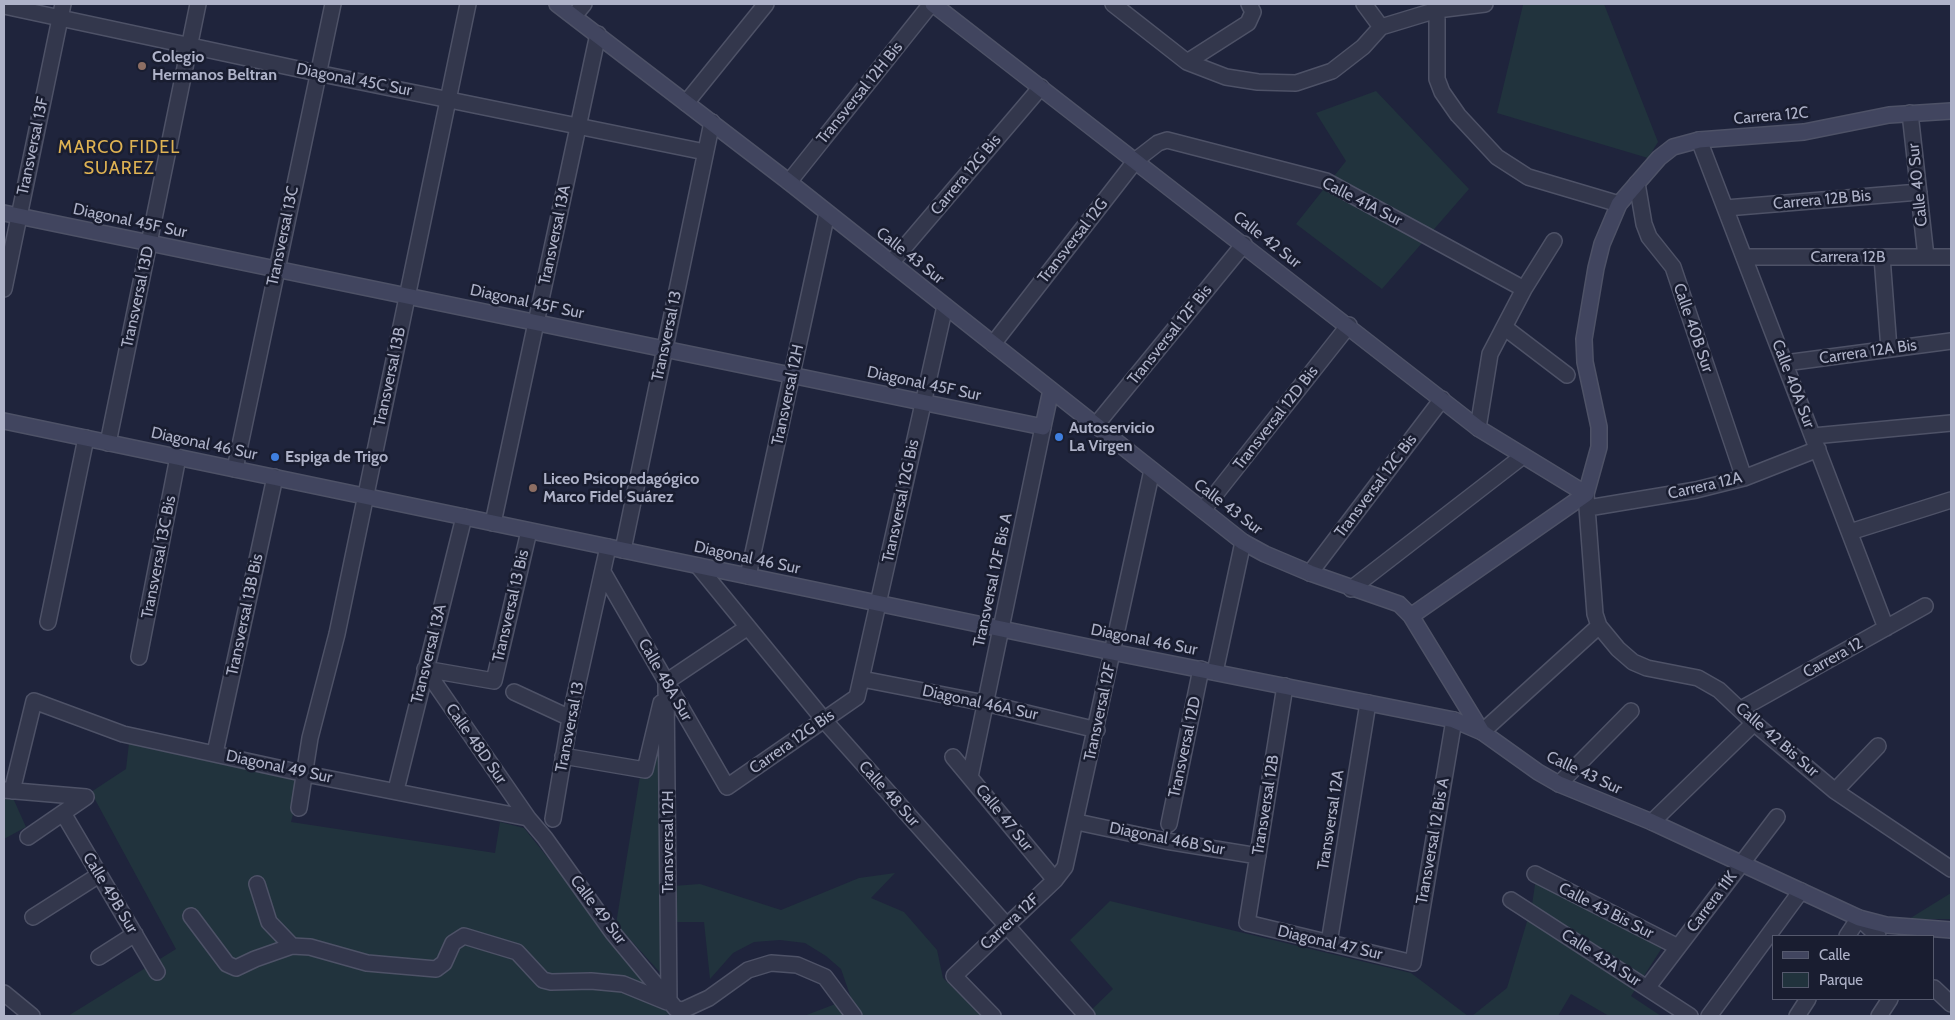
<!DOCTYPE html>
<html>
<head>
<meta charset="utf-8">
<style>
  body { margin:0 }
  #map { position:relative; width:1955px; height:1020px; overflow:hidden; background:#1f243c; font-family:Cabin,sans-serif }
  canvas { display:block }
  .frame { position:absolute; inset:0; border:5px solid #aeb2c8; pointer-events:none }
  .legend { position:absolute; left:1772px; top:935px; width:162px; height:65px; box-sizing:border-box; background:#191d30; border:1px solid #55596d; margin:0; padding:6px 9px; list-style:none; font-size:15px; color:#aeb2c8 }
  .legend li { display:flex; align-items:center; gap:10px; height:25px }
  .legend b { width:25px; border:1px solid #55596d }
</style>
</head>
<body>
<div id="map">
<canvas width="1955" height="1020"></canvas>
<div class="frame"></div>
<ul class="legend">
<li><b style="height:6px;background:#41455f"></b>Calle</li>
<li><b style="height:14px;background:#21333d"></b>Parque</li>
</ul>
</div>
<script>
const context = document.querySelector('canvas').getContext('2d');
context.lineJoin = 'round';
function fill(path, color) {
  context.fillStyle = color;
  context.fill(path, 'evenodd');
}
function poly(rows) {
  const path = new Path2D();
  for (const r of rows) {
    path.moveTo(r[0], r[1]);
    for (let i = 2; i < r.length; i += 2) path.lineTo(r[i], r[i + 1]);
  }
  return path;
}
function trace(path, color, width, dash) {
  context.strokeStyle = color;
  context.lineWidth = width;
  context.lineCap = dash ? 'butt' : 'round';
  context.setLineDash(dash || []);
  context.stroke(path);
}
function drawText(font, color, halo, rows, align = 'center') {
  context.font = font + ' Cabin,sans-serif';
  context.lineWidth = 5;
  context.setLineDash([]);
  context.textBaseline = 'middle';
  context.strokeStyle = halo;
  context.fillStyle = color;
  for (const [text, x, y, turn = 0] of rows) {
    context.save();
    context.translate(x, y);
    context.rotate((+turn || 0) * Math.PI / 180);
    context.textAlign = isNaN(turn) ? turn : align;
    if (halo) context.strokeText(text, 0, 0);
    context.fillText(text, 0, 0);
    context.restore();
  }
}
fill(poly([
  [1548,4,1604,4,1658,142,1648,158,1497,113,1523,5],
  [1376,91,1469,189,1382,289,1296,224,1346,161,1316,113],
  [661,721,665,978,616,924,640,776,651,777],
  [129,743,302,780,291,822,495,853,500,822,524,828,673,1014,655,1016,68,1016,176,949,91,792,126,769],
  [4,796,13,798,26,827,4,839],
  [895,873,871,898,904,912,937,950,943,978,983,1016,804,1016,851,998,841,969,826,956,805,943,780,940,754,942,733,953,710,979,704,922,674,922,673,886,700,884,781,910,859,878],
  [1536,878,1667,940,1631,996,1661,1016,1609,1016,1571,994,1558,1016,1472,1016,1507,988,1532,905],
  [1951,893,1951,919,1909,919],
  [1110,901,1411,973,1468,1016,1085,1016,1113,989,1070,940]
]), '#21333d');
const street = poly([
  [1113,4,1187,62,1226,77,1258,82,1296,83,1332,71,1363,47,1381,27],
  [1364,4,1381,27],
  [4,6,317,73,705,152],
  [1437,10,1437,79,1442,92,1458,115,1497,157,1528,177,1619,204],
  [574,16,584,4],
  [1381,27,1437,10,1485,4],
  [1187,62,1248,23,1253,12,1249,4],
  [686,103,766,4],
  [1910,113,1926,257],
  [1699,140,1886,628],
  [789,182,931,4],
  [1637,183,1644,224,1649,237,1673,267,1744,478],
  [1726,208,1919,192],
  [1744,257,1951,257],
  [1882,257,1889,349],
  [891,263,1041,87],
  [4,289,63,4],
  [1504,327,1567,375],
  [993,344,1136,160,1158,143,1167,140,1326,181,1524,289],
  [1785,363,1951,341],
  [1096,425,1244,244],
  [1478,428,1490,354,1524,289,1554,241],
  [1813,436,1951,423],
  [108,443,198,4],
  [235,469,333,4],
  [1586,494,1595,614,1599,626,1618,649,1633,662,1647,668,1698,678,1719,690,1754,723,1835,791,1951,869],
  [1588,508,1696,490,1744,478,1818,449],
  [1203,510,1349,325],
  [493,523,598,34],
  [1850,532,1951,500],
  [623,550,712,122],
  [698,566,824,720,1087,1016],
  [603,572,727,787,857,697,945,306],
  [1310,573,1442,399],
  [748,576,827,213],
  [1351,589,1523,456],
  [48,622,86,438],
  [139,657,178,457],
  [425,669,528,818,545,838,613,933,676,1009,683,1010,709,998,748,970,771,963,797,965,825,977,854,1016],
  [425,669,494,681,529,531],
  [1215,672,1243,542],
  [862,679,985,703,1097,730],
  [666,682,748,627],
  [666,684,669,1002],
  [1285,686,1247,923,1413,963,1454,720],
  [514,692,570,718],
  [1741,709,1925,606],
  [1482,732,1599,626],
  [215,753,275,477],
  [563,756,645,770,661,703],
  [953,757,1055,880],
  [970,777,1043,427],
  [1559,784,1631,711],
  [4,790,86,797],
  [396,790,464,517],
  [12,791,34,701,123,734,306,774,528,818],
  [1835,791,1878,746],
  [299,808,310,738,337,634,468,4],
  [63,813,157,972],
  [553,819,570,718,608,547],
  [1077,822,1166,841,1258,856],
  [1652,822,1754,723],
  [1169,824,1201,669],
  [28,837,86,797],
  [1535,874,1678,947],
  [257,884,269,922,292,946],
  [1511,900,1690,1016],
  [191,916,227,964,236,968,255,959,292,946,310,947,367,963,436,969,444,963,453,943,464,936,517,952,543,980,551,982,591,981,623,984,667,1002],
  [33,917,99,875],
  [1847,936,1859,918,1878,936],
  [1329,943,1368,703],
  [99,957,135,934],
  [1647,988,1777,817],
  [1934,988,1951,1004],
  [4,993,32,1016],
  [993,1016,954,976,1055,880,1065,867,1152,470],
  [1709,1016,1801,891],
  [1797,1016,1808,999],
  [1879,1016,1890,999]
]);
const secondary = poly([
  [557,4,789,182,1243,542,1265,554,1310,573,1399,604,1411,616,1482,732,1538,772,1559,784,1652,822,1859,918,1886,925,1951,930],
  [933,4,1478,428,1586,494],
  [4,213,1043,427,1051,390],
  [4,421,1112,652,1454,720,1482,732],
  [1586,494,1599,447,1599,427,1585,362,1584,339,1596,268,1602,244,1619,204,1659,158,1673,147,1699,140,1804,132,1889,115,1951,111],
  [1411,616,1586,494]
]);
trace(street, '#4e5267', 18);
trace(secondary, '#4e5267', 18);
trace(street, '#33374c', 15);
trace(secondary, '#41455f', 15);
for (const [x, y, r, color] of [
  [142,66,5,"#8d6e63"],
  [1059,437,5,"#3f7fe0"],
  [275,457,5,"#3f7fe0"],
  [533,488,5,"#8d6e63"]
]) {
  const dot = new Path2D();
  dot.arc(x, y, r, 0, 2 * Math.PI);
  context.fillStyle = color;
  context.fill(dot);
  trace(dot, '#191d30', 2);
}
drawText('bold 16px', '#aeb2c8', '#191d30', [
  ["Colegio",152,57],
  ["Hermanos Beltran",152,75],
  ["Autoservicio",1069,428],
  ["La Virgen",1069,446],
  ["Espiga de Trigo",285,457],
  ["Liceo Psicopedagógico",543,479],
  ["Marco Fidel Suárez",543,497]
], 'left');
drawText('16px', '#aeb2c8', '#191d30', [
  ["Diagonal 45C Sur",354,80,11],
  ["Transversal 12H Bis",860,93,-51],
  ["Carrera 12C",1771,116,-5],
  ["Transversal 13F",33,146,-78],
  ["Carrera 12G Bis",966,175,-50],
  ["Calle 40 Sur",1918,185,-96],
  ["Carrera 12B Bis",1822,200,-5],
  ["Calle 41A Sur",1362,202,27],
  ["Diagonal 45F Sur",130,221,12],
  ["Transversal 13A",555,235,-78],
  ["Transversal 13C",283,236,-78],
  ["Calle 42 Sur",1267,240,38],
  ["Transversal 12G",1073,241,-52],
  ["Calle 43 Sur",910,256,38],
  ["Carrera 12B",1848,257],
  ["Transversal 13D",138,297,-78],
  ["Diagonal 45F Sur",527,302,12],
  ["Calle 40B Sur",1693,328,71],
  ["Transversal 12F Bis",1170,335,-51],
  ["Transversal 13",667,336,-78],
  ["Carrera 12A Bis",1868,352,-8],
  ["Transversal 13B",390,377,-78],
  ["Diagonal 45F Sur",924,384,12],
  ["Calle 40A Sur",1793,384,69],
  ["Transversal 12H",788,395,-78],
  ["Transversal 12D Bis",1276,418,-52],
  ["Diagonal 46 Sur",204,444,12],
  ["Transversal 12C Bis",1376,486,-53],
  ["Carrera 12A",1705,486,-13],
  ["Transversal 12G Bis",901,501,-78],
  ["Calle 43 Sur",1228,507,37],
  ["Transversal 13C Bis",159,557,-79],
  ["Diagonal 46 Sur",747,558,12],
  ["Transversal 12F Bis A",993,580,-78],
  ["Transversal 13 Bis",511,606,-77],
  ["Transversal 13B Bis",245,615,-78],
  ["Diagonal 46 Sur",1144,640,11],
  ["Transversal 13A",429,654,-76],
  ["Carrera 12",1833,658,-29],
  ["Calle 48A Sur",665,680,60],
  ["Diagonal 46A Sur",980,703,12],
  ["Transversal 12F",1100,712,-78],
  ["Transversal 13",570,727,-79],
  ["Calle 42 Bis Sur",1777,740,41],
  ["Carrera 12G Bis",792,742,-35],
  ["Calle 48D Sur",476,744,55],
  ["Transversal 12D",1185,747,-78],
  ["Diagonal 49 Sur",279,767,12],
  ["Calle 43 Sur",1584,773,25],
  ["Calle 48 Sur",889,794,48],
  ["Transversal 12B",1266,805,-81],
  ["Calle 47 Sur",1004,818,51],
  ["Transversal 12A",1331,820,-81],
  ["Diagonal 46B Sur",1167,839,11],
  ["Transversal 12 Bis A",1433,841,-80],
  ["Transversal 12H",668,842,-90],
  ["Calle 49B Sur",110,893,59],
  ["Carrera 11K",1712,902,-53],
  ["Calle 49 Sur",598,910,53],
  ["Calle 43 Bis Sur",1606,911,27],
  ["Carrera 12F",1010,922,-43],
  ["Diagonal 47 Sur",1330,943,13],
  ["Calle 43A Sur",1601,958,33]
]);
context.letterSpacing = '1px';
drawText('18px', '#deb253', '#191d30', [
  ["MARCO FIDEL",119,148],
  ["SUAREZ",119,169]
]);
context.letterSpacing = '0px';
</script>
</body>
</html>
